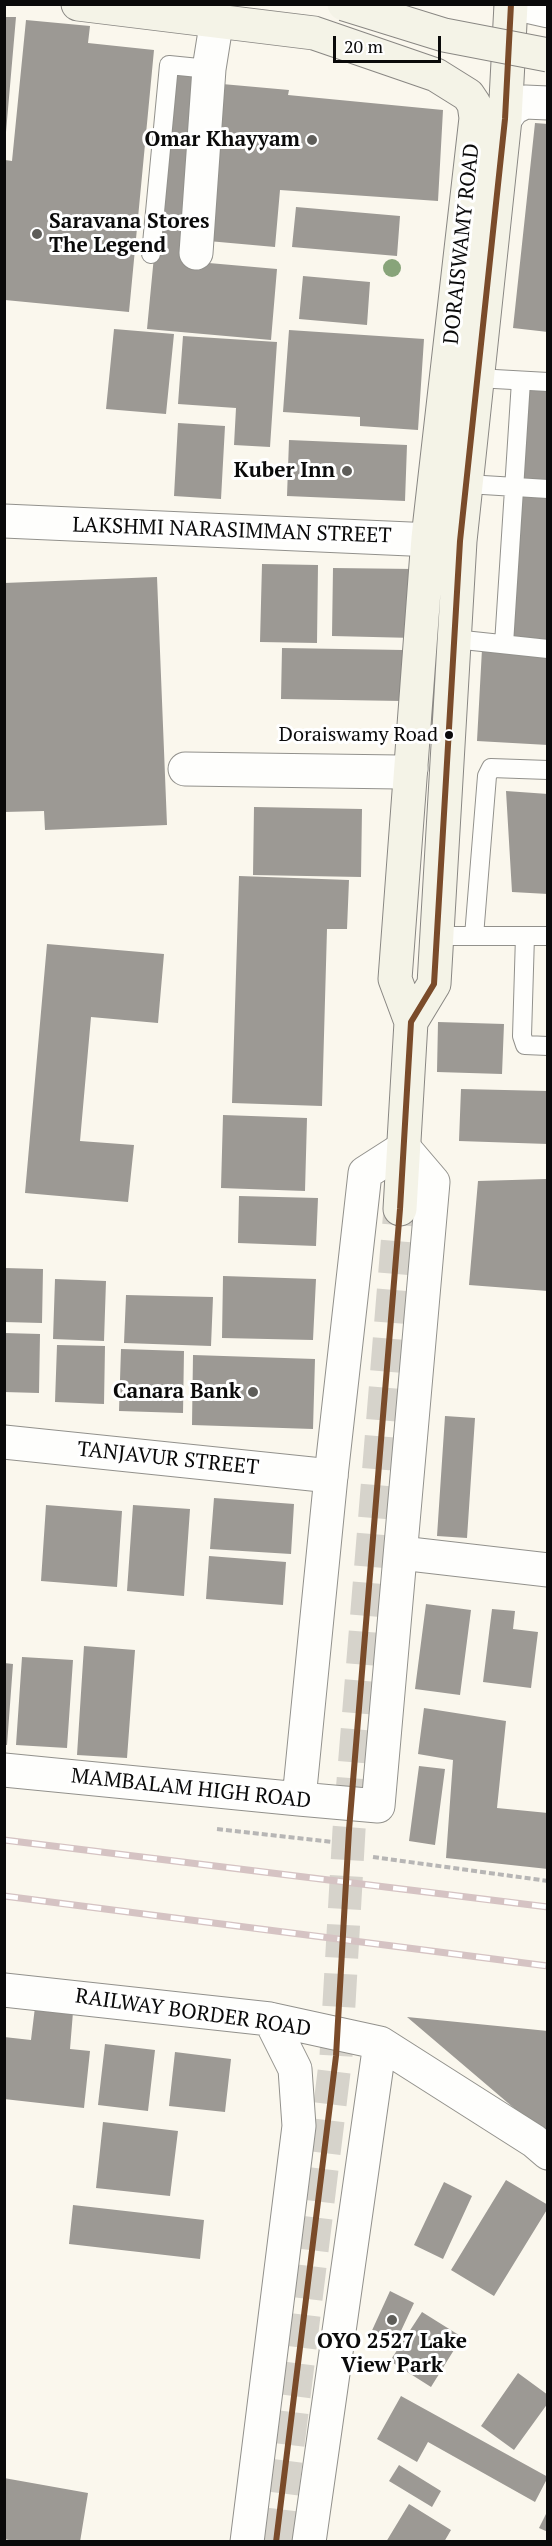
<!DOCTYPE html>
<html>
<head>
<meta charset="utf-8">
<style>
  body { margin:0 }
  #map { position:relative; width:552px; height:2546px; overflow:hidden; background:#faf7ed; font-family:"PT Serif",serif }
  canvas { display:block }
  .frame { position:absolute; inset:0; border:6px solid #0a0a0a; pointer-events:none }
  .scale { position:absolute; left:333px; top:36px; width:108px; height:27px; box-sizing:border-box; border:3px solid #0a0a0a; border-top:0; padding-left:8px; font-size:18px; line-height:21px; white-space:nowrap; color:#0a0a0a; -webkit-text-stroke:4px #fff; paint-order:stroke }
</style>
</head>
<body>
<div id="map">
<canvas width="552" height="2546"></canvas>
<div class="frame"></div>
<div class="scale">20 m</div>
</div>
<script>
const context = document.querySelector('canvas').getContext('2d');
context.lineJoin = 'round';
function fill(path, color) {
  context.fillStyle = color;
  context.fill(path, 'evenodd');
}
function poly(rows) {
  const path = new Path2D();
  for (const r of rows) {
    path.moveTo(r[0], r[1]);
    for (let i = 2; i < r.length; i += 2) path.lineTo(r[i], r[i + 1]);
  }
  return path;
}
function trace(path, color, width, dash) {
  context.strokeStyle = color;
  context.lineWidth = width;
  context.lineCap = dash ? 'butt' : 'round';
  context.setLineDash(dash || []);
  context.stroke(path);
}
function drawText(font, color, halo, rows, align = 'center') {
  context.font = font + ' "PT Serif",serif';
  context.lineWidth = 6;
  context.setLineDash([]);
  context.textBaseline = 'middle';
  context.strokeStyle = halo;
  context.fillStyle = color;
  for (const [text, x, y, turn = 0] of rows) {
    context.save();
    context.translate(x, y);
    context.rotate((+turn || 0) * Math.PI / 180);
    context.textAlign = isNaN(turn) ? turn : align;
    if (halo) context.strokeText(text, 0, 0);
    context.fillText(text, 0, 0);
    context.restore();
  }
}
fill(poly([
  [4,17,16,17,6,132,4,132],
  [26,20,90,26,88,43,154,50,129,312,5,300,5,160,12,161],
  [172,69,204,72,186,261,277,269,271,340,147,329],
  [211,83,289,90,288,95,443,110,438,201,280,190,275,247,197,240],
  [535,123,548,124,548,332,513,328],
  [296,207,400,216,397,256,292,247],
  [303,276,370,282,367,325,299,319],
  [114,329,174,334,166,414,106,409],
  [289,330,424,339,418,430,360,426,360,417,283,412],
  [183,336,277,342,270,447,234,445,236,408,178,404],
  [528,384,548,386,548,486,522,484],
  [178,423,225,426,221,499,174,496],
  [289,440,407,445,405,501,287,496],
  [522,492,548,494,548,644,510,641],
  [262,564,318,565,317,643,260,642],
  [333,568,414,569,414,638,332,636],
  [157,577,167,825,45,830,44,811,4,812,4,583],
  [282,648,403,650,402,701,281,699],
  [482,649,548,654,548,745,477,741],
  [506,791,548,794,548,894,512,892],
  [254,807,362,809,361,877,253,875],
  [239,876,349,880,347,929,327,929,322,1106,232,1103],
  [47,944,164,954,158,1023,91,1017,80,1141,134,1145,128,1202,25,1193],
  [438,1022,504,1024,502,1074,437,1072],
  [461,1089,548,1091,548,1144,459,1141],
  [223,1115,307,1118,305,1191,221,1188],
  [546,1179,548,1291,469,1285,478,1181],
  [239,1196,318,1198,316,1246,238,1243],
  [4,1268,43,1269,42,1323,4,1322],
  [223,1276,316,1279,313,1340,222,1338],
  [55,1279,106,1281,104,1341,53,1339],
  [126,1295,213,1297,211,1346,124,1343],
  [4,1333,40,1334,39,1393,4,1392],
  [57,1345,105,1346,104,1404,55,1402],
  [121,1349,184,1351,183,1413,119,1411],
  [193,1355,315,1359,313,1429,192,1425],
  [445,1416,475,1418,467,1538,437,1536],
  [214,1498,294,1504,291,1554,210,1549],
  [46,1505,122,1511,117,1587,41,1581],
  [133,1505,190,1509,184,1596,127,1591],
  [209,1556,286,1562,283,1605,206,1599],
  [426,1604,471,1610,460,1695,415,1689],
  [492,1609,515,1611,513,1629,538,1632,531,1688,483,1682],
  [84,1646,135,1650,127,1758,77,1755],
  [22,1657,73,1660,67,1748,16,1745],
  [4,1663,13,1664,7,1745,4,1745],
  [424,1708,506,1721,497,1808,548,1813,548,1869,446,1858,453,1760,418,1754],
  [419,1766,445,1769,435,1845,409,1841],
  [35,2007,73,2012,70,2049,90,2051,84,2108,4,2099,4,2037,31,2040],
  [407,2017,548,2031,548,2137],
  [105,2044,155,2050,148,2111,98,2105],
  [175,2052,231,2059,225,2112,169,2106],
  [103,2122,178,2131,170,2196,96,2188],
  [506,2180,548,2205,548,2208,494,2296,451,2270],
  [444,2182,472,2196,443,2259,414,2245],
  [73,2205,204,2220,200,2259,69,2244],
  [390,2291,414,2303,393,2348,369,2337],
  [422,2312,462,2337,431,2387,390,2361],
  [518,2373,548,2395,548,2403,514,2450,481,2426],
  [401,2396,548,2477,535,2502,428,2442,417,2462,377,2439],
  [399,2465,441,2491,432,2507,389,2481],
  [4,2478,88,2493,80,2542,19,2542,4,2539],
  [409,2504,451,2530,444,2542,386,2542],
  [548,2510,548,2532,539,2528]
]), '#9c9994');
trace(poly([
  [276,2542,336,2056,349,1830,400,1209]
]), '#d6d3cb', 33, [33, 16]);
const service = poly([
  [151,254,169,65,209,69],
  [477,378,548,382],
  [467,484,548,489],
  [454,639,548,649],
  [504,644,521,381],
  [437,936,548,936],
  [474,936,487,776,491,768,548,770],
  [525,936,522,1036,525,1045,548,1046]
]);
const minor = poly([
  [196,253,209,69,217,19],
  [4,521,455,541],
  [185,769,399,772,411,769],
  [4,1442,331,1476],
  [401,1553,548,1570]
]);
const tertiary = poly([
  [517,4,548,11],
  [505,119,513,108,525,102,548,103],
  [4,1770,299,1799,378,1806,433,1182,404,1148,365,1173,331,1476,299,1799],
  [4,1990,270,2019,380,2043,534,2141,548,2153],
  [247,2542,299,2126,295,2069,270,2019],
  [309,2542,380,2043]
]);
const secondary = poly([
  [78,4,314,33,436,75,468,95,474,104,476,118,428,538,395,979,411,1022,400,1209],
  [411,1022,434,984,460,541,505,119,511,4]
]);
trace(service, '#92918c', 20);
trace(minor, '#92918c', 35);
trace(tertiary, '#92918c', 35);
trace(secondary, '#898783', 35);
trace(poly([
  [217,1829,333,1842],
  [373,1857,548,1881]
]), '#b7b6b5', 4, [6, 3]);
trace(service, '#fefefc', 18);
trace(minor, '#fefefc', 33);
trace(tertiary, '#fefefc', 33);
trace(secondary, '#f4f3e7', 33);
const rail = poly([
  [4,1840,548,1907],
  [4,1896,548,1966]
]);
trace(rail, '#d5c3c3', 7);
trace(rail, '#fff', 4.5, [14]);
const secondaryBridge = poly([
  [344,4,444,35,548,55]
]);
trace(secondaryBridge, '#898783', 35, []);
trace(secondaryBridge, '#f4f3e7', 33);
trace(poly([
  [276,2542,336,2056,349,1830,400,1209,411,1022,434,984,460,541,505,119,511,4]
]), '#7a4b2a', 6);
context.fillStyle = '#88a47a';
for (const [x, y] of [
  [392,268]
]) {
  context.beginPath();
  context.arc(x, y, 9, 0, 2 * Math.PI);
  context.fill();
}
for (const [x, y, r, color] of [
  [312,140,6,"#5e5d59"],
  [37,234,6,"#5e5d59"],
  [347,471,6,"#5e5d59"],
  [449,735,5,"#0a0a0a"],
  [253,1392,6,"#5e5d59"],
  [392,2320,6,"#5e5d59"]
]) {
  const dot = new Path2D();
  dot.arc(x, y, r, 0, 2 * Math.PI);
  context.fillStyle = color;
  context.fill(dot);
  trace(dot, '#fff', 2);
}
drawText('20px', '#0a0a0a', '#fff', [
  ["Doraiswamy Road",438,735]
], 'right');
drawText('bold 21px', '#0a0a0a', '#fff', [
  ["Omar Khayyam",300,140],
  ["Saravana Stores",49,222,"left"],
  ["The Legend",49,246,"left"],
  ["Kuber Inn",335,471],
  ["Canara Bank",241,1392],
  ["OYO 2527 Lake",392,2342,"center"],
  ["View Park",392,2366,"center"]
], 'right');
drawText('21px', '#0a0a0a', '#fff', [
  ["DORAISWAMY ROAD",462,244,-84],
  ["LAKSHMI NARASIMMAN STREET",232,531,2],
  ["TANJAVUR STREET",168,1459,6],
  ["MAMBALAM HIGH ROAD",191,1789,6],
  ["RAILWAY BORDER ROAD",193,2013,8]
]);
</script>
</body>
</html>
